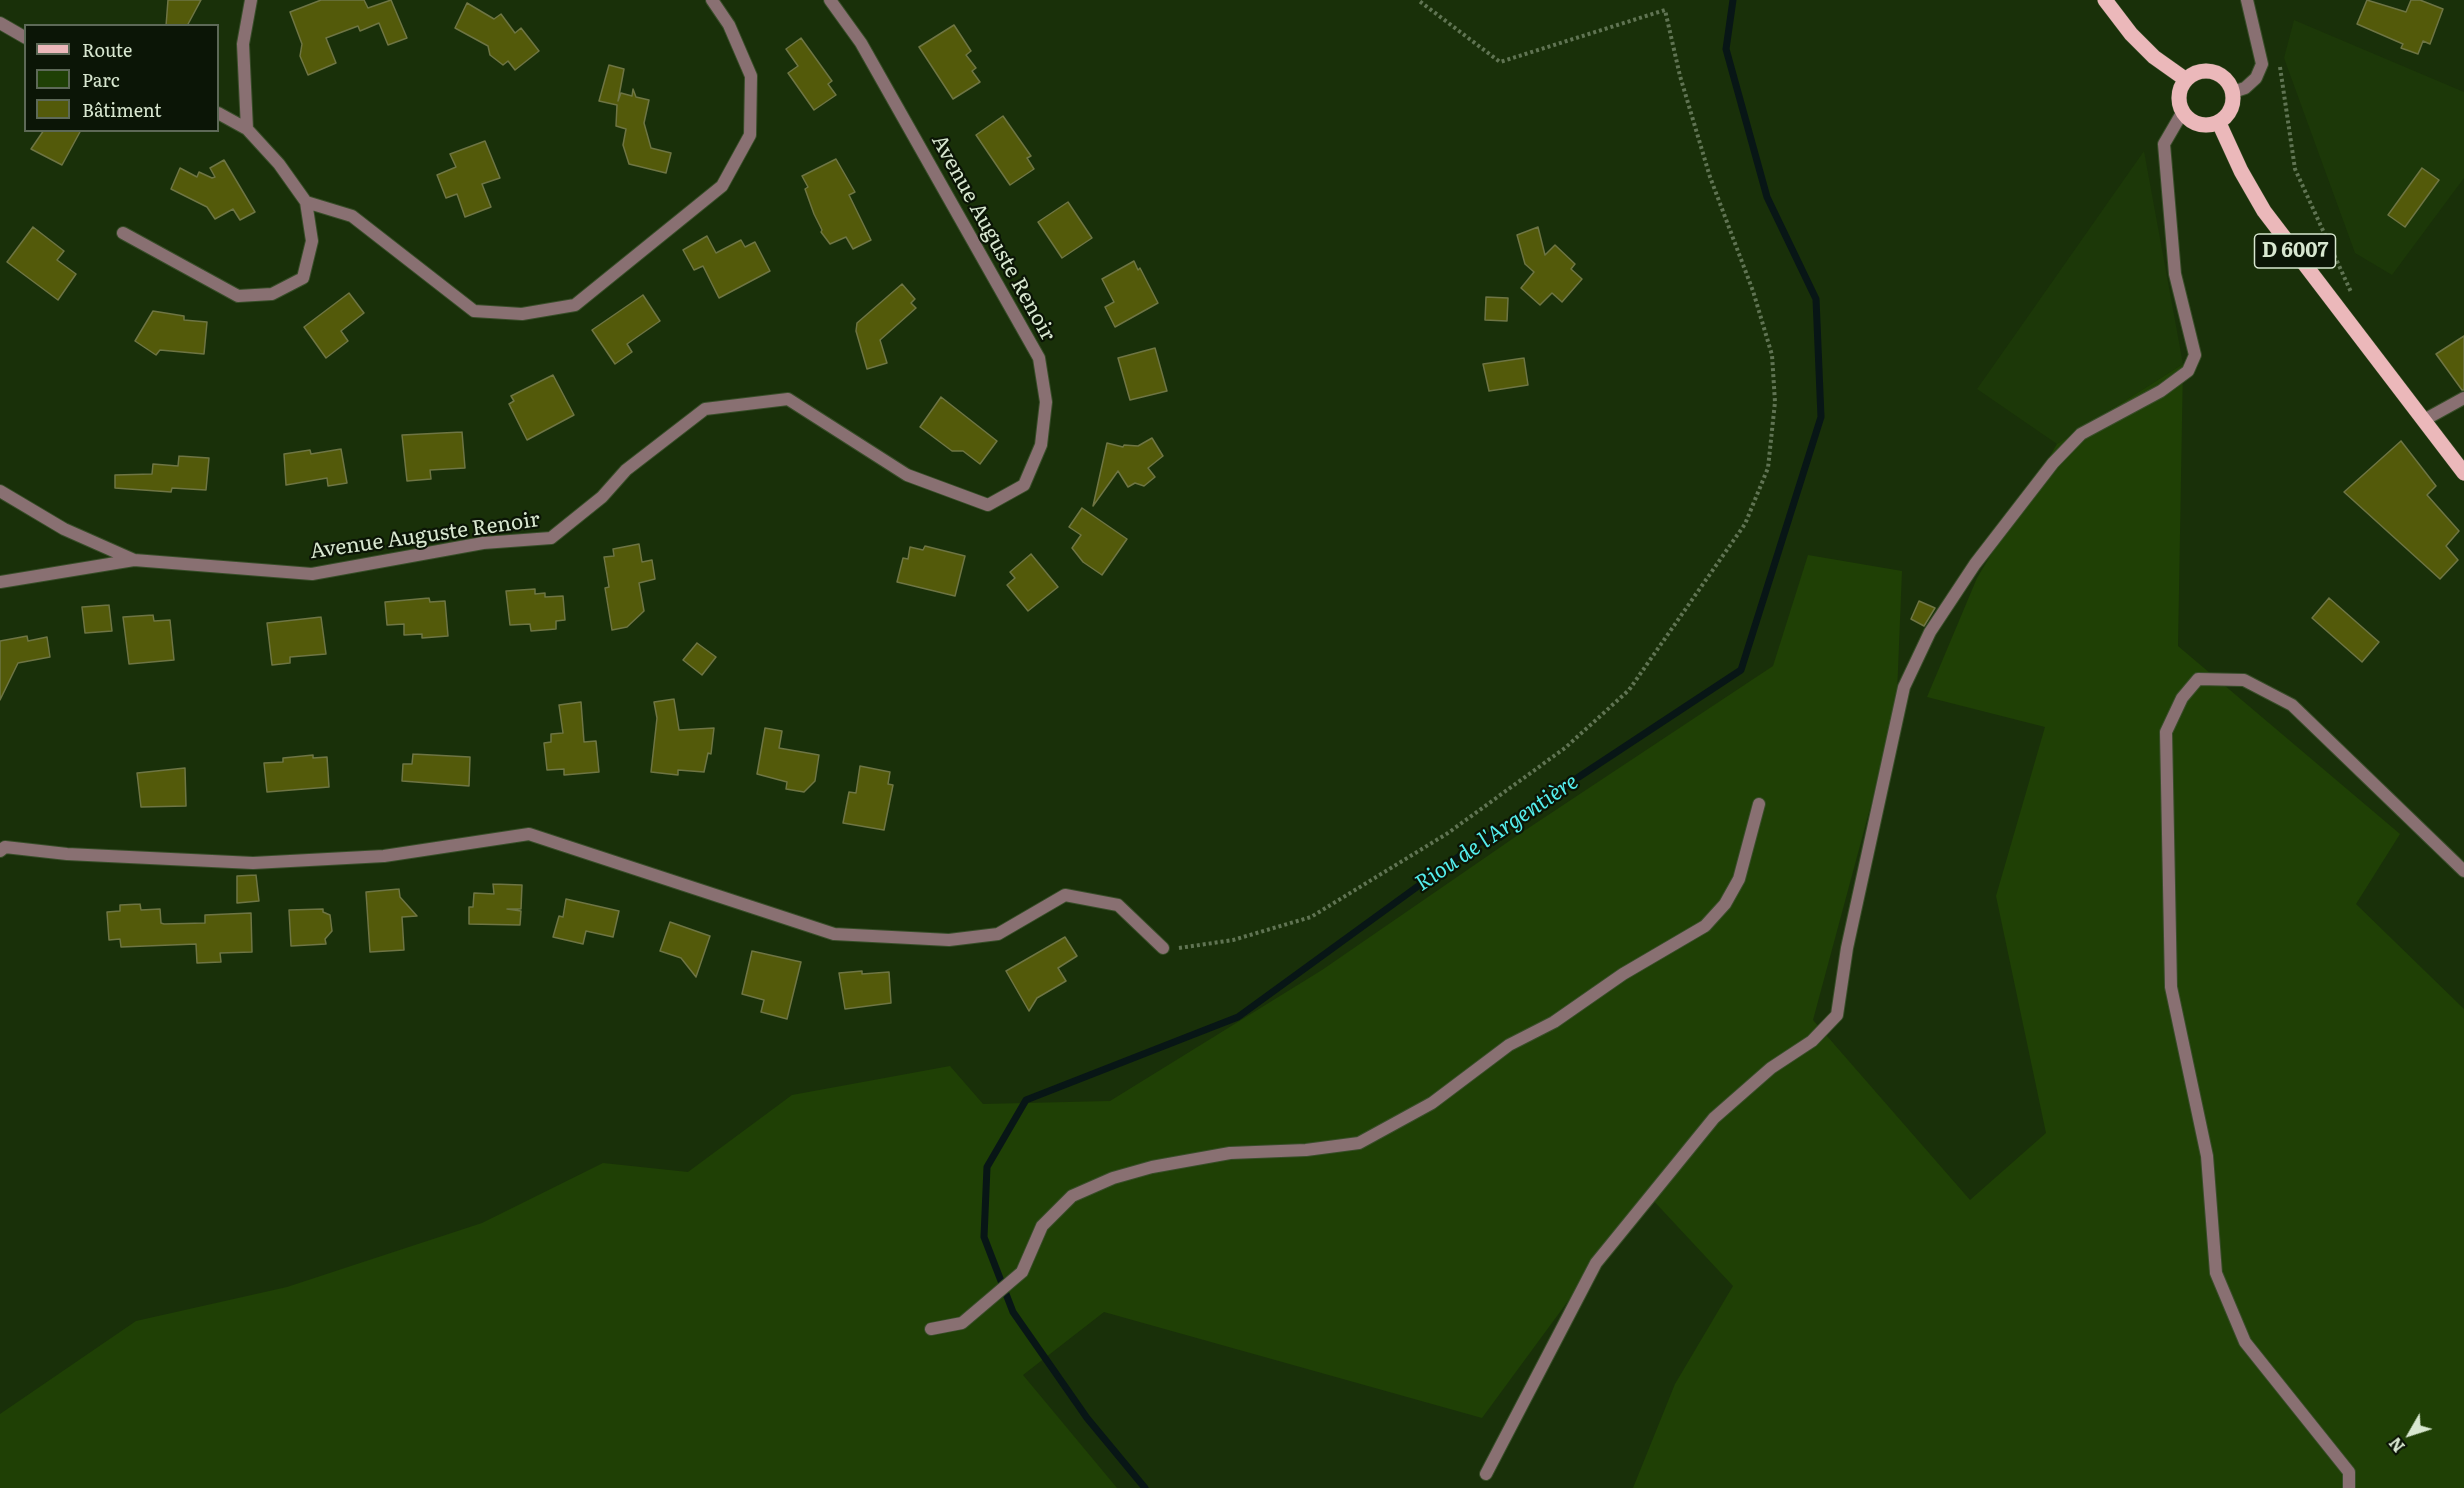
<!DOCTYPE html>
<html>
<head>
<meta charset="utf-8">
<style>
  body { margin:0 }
  #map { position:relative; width:2464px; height:1488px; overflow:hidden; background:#193009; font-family:Literata,serif }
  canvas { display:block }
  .legend { position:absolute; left:24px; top:24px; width:195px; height:108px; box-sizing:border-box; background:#0b1506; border:2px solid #5d6957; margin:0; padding:8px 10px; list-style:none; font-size:18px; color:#d8e7d0 }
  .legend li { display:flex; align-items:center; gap:12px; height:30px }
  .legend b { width:30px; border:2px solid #5d6957 }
  .north { position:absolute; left:2380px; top:1404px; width:60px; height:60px; -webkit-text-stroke:4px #0b1506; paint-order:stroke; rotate:231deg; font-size:16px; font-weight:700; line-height:24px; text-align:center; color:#d8e7d0 }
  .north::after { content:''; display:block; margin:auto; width:21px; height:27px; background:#d8e7d0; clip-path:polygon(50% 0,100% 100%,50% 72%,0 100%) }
</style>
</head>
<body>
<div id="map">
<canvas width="2464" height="1488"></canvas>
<ul class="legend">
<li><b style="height:8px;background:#ebb8ba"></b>Route</li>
<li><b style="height:16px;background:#1f4005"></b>Parc</li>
<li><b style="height:16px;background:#535a0a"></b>Bâtiment</li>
</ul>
<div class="north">N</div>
</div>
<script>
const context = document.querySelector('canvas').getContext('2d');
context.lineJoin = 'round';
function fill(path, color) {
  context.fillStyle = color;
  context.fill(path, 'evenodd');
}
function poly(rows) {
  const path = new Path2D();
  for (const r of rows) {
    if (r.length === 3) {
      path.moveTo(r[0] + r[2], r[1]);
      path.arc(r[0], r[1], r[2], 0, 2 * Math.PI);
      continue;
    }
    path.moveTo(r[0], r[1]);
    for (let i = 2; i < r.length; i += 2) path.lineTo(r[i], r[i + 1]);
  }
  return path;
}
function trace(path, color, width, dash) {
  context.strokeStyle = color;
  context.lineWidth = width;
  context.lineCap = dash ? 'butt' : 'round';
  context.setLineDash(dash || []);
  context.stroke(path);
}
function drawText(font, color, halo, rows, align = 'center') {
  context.font = font + ' Literata,serif';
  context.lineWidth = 4.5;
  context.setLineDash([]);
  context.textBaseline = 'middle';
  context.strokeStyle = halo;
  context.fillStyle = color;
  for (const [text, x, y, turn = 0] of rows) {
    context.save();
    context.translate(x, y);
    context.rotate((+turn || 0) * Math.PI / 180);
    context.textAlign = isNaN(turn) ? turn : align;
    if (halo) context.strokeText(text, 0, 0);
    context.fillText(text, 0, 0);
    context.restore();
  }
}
fill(poly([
  [2294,20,2464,92,2464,178,2392,275,2355,253,2284,58],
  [2144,151,2183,364,2057,444,1977,389]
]), '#1c3808');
fill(poly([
  [2183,364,2178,646,2400,834,2356,904,2464,1009,2464,1488,1633,1488,1675,1384,1733,1286,1650,1197,1596,1263,1482,1418,1104,1312,1023,1375,1117,1488,0,1488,0,1414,136,1321,287,1287,482,1223,603,1163,688,1172,792,1095,950,1066,983,1104,1110,1101,1322,970,1518,835,1773,666,1808,555,1902,571,1897,694,1872,801,1813,1020,1970,1200,2046,1133,1996,896,2045,727,1927,697,1977,578,2057,444]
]), '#1f4005');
trace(poly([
  [1145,1488,1087,1418,1013,1312,984,1237,987,1167,1026,1100,1238,1017,1465,852,1741,670,1821,417,1816,299,1767,197,1726,49,1733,0]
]), '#081616', 7);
const building = poly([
  [168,0,201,0,187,26,166,26,168,0],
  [321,0,364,0,368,8,391,0,407,38,388,45,379,23,360,31,358,26,326,38,336,63,308,75,300,56,302,44,290,12,321,0],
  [2367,0,2406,12,2411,0,2420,0,2443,9,2430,44,2423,41,2418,54,2401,48,2403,44,2357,24,2367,0],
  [467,3,494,19,501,14,515,33,521,28,539,51,515,70,508,61,503,65,490,55,488,46,455,28,467,3],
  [954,25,971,51,966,55,976,68,972,71,980,82,953,99,919,47,954,25],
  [801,38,832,81,828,84,836,95,814,110,788,73,798,66,786,49,801,38],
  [609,65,624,69,618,101,621,93,632,96,633,89,636,97,649,100,644,123,651,148,671,153,666,173,629,164,623,145,626,129,616,126,617,105,599,101,609,65],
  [1003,116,1031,156,1027,158,1034,169,1010,185,976,135,1003,116],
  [44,130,81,130,62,165,31,149,44,130],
  [485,141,500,178,482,184,491,207,465,217,457,194,446,198,437,175,456,167,450,154,485,141],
  [836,159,855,192,849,195,871,240,853,249,846,237,830,244,821,232,822,230,814,214,805,189,808,187,802,176,836,159],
  [224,160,255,212,240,220,233,209,215,219,207,207,171,189,180,168,197,177,199,172,212,178,215,177,210,168,224,160],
  [2422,168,2439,180,2405,227,2388,215,2422,168],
  [1068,202,1092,238,1062,258,1038,222,1068,202],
  [33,227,64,251,57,260,76,274,58,300,7,262,33,227],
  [1538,227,1545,255,1555,245,1575,264,1571,269,1582,279,1562,302,1552,293,1540,305,1521,288,1534,272,1525,264,1517,235,1538,227],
  [707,236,716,253,741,240,745,247,755,242,770,271,719,298,703,266,694,270,683,250,707,236],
  [1134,261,1138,270,1140,268,1158,303,1115,327,1105,307,1114,302,1102,279,1134,261],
  [902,284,915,299,911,303,916,308,880,340,887,363,867,369,856,331,857,323,902,284],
  [349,293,364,313,341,331,348,341,326,358,304,327,349,293],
  [643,295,660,321,627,344,632,352,615,364,592,330,643,295],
  [1486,297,1508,298,1507,321,1485,320,1486,297],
  [153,311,184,316,184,320,207,322,204,354,160,350,156,355,135,341,153,311],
  [2464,336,2464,390,2462,390,2436,354,2464,336],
  [1155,348,1167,391,1130,400,1118,358,1155,348],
  [1524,358,1528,385,1489,391,1483,364,1524,358],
  [553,375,574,415,527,440,509,404,514,401,511,396,553,375],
  [941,397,997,441,980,464,963,451,952,451,920,427,941,397],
  [462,432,465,468,430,470,431,479,407,481,402,435,462,432],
  [1152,438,1163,456,1148,468,1155,477,1144,486,1135,483,1128,487,1118,471,1093,506,1107,443,1123,447,1124,445,1138,446,1152,438],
  [2401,441,2436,486,2427,495,2459,531,2446,546,2458,560,2440,579,2344,492,2401,441],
  [341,449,347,483,328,486,327,478,286,485,284,454,310,450,311,454,341,449],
  [179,456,209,458,206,490,172,488,171,492,115,488,115,475,152,474,153,464,178,466,179,456],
  [1082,508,1127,539,1102,575,1083,562,1072,548,1081,535,1069,527,1082,508],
  [639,544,642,562,652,560,655,579,639,583,644,611,627,627,612,630,605,588,609,587,604,557,614,556,613,549,639,544],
  [925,546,965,556,955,596,897,582,903,558,908,559,910,547,923,550,925,546],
  [1031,554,1058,587,1028,611,1007,585,1015,578,1010,572,1031,554],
  [535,589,535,594,545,593,545,597,563,596,565,620,556,621,556,629,531,631,530,624,510,625,506,591,535,589],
  [429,598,430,602,445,601,448,636,422,638,422,634,404,635,404,624,387,625,385,602,429,598],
  [2329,598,2379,642,2362,662,2312,618,2329,598],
  [1919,601,1935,608,1924,626,1911,619,1919,601],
  [109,605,112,631,85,633,82,607,109,605],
  [153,615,154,621,170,620,174,660,129,664,123,617,153,615],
  [321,617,326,654,290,657,290,663,272,665,267,623,321,617],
  [27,636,28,641,47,637,50,657,18,663,0,700,0,641,27,636],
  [697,643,716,657,702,675,683,660,697,643],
  [674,699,679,730,714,728,711,754,708,753,704,772,678,770,678,775,651,772,657,718,654,702,674,699],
  [581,702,584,742,596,741,599,772,564,775,564,769,547,770,544,743,551,742,551,734,563,733,559,705,581,702],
  [765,728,782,731,779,748,819,755,815,781,804,792,786,789,787,782,757,774,765,728],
  [413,754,470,757,469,786,402,781,403,764,412,764,413,754],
  [313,755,313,758,327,757,329,787,267,792,264,763,283,762,283,758,313,755],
  [860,766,890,772,888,784,893,785,884,830,843,823,849,792,856,793,860,766],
  [185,768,186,806,141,807,137,773,185,768],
  [256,875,259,901,237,903,237,876,256,875],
  [493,884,522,885,521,909,507,909,521,911,520,925,469,924,469,907,473,907,474,893,494,894,493,884],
  [399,889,400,897,417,916,402,917,404,950,370,952,366,892,399,889],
  [566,899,619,911,613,937,586,931,583,944,553,937,559,916,563,917,566,899],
  [140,904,141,910,160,909,161,923,164,924,205,923,205,915,251,913,252,952,220,953,221,962,197,963,196,944,121,947,120,939,109,940,107,912,120,911,120,905,140,904],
  [323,909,323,912,330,915,332,931,325,939,326,944,291,946,289,910,323,909],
  [670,922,710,936,696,977,681,958,660,951,670,922],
  [1065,937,1077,956,1058,968,1066,981,1037,998,1029,1011,1006,971,1065,937],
  [752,951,801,962,787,1019,761,1012,764,1000,742,994,752,951],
  [862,971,862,974,889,972,891,1003,845,1009,839,973,862,971]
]);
fill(building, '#535a0a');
trace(building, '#6e7544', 1.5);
const service = poly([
  [2424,420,2464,398],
  [931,1329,962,1323,1022,1272,1042,1226,1072,1196,1113,1178,1152,1167,1230,1153,1306,1150,1359,1143,1432,1103,1509,1045,1554,1022,1623,974,1705,926,1725,904,1739,879,1759,804],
  [1486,1474,1596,1263,1714,1118,1771,1068,1812,1041,1837,1015,1847,948,1904,687,1930,632,1975,564,2053,463,2081,434,2161,391,2188,371,2195,355,2175,274,2164,144,2182,113],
  [2349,1488,2349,1472,2245,1342,2216,1273,2207,1156,2171,987,2166,732,2182,698,2198,679,2244,680,2292,705,2464,871]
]);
const minor = poly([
  [0,23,26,38],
  [2233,92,2245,88,2256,78,2262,64,2247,0],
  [218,113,247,129],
  [306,202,352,216,474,311,522,314,575,305,722,186,750,135,751,76,729,25,712,0],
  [123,233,238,296,272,294,303,278,312,241,306,202,279,164,247,129,243,44,251,0],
  [0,491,64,529,134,560],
  [0,582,134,560,312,574,483,543,551,538,602,497,626,470,705,409,788,399,907,475,988,505,1024,485,1041,445,1046,402,1039,358,861,43,830,0],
  [0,851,5,847,67,854,253,863,384,856,529,834,834,934,949,940,998,934,1065,895,1118,905,1163,948]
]);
const primary = poly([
  [2105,0,2131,34,2154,57,2185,79],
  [2206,98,27],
  [2219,123,2241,171,2264,211,2464,473]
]);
trace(service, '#384d29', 14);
trace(minor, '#384d29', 14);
trace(primary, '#384d29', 16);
trace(poly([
  [2280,67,2295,169,2351,292],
  [1179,948,1233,940,1311,917,1448,833,1565,748,1629,690,1745,524,1768,468,1775,402,1772,355,1753,291,1710,177,1680,76,1665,10,1500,62,1418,0]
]), '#607453', 4, [3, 3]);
trace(service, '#897072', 12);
trace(minor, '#897072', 12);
trace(primary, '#ebb8ba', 15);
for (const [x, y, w] of [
  [2295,251,81]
]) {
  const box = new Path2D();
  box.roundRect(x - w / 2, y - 17, w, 34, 4.5);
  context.fillStyle = '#0b1506';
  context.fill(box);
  trace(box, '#d8e7d0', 1.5);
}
drawText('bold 20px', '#d8e7d0', null, [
  ["D 6007",2295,251]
]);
drawText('21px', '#d8e7d0', '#0b1506', [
  ["Avenue Auguste Renoir",993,238,61],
  ["Avenue Auguste Renoir",425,536,-8]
]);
drawText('italic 22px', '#54eded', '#0b1506', [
  ["Riou de l'Argentière",1497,833,-34]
]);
</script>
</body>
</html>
